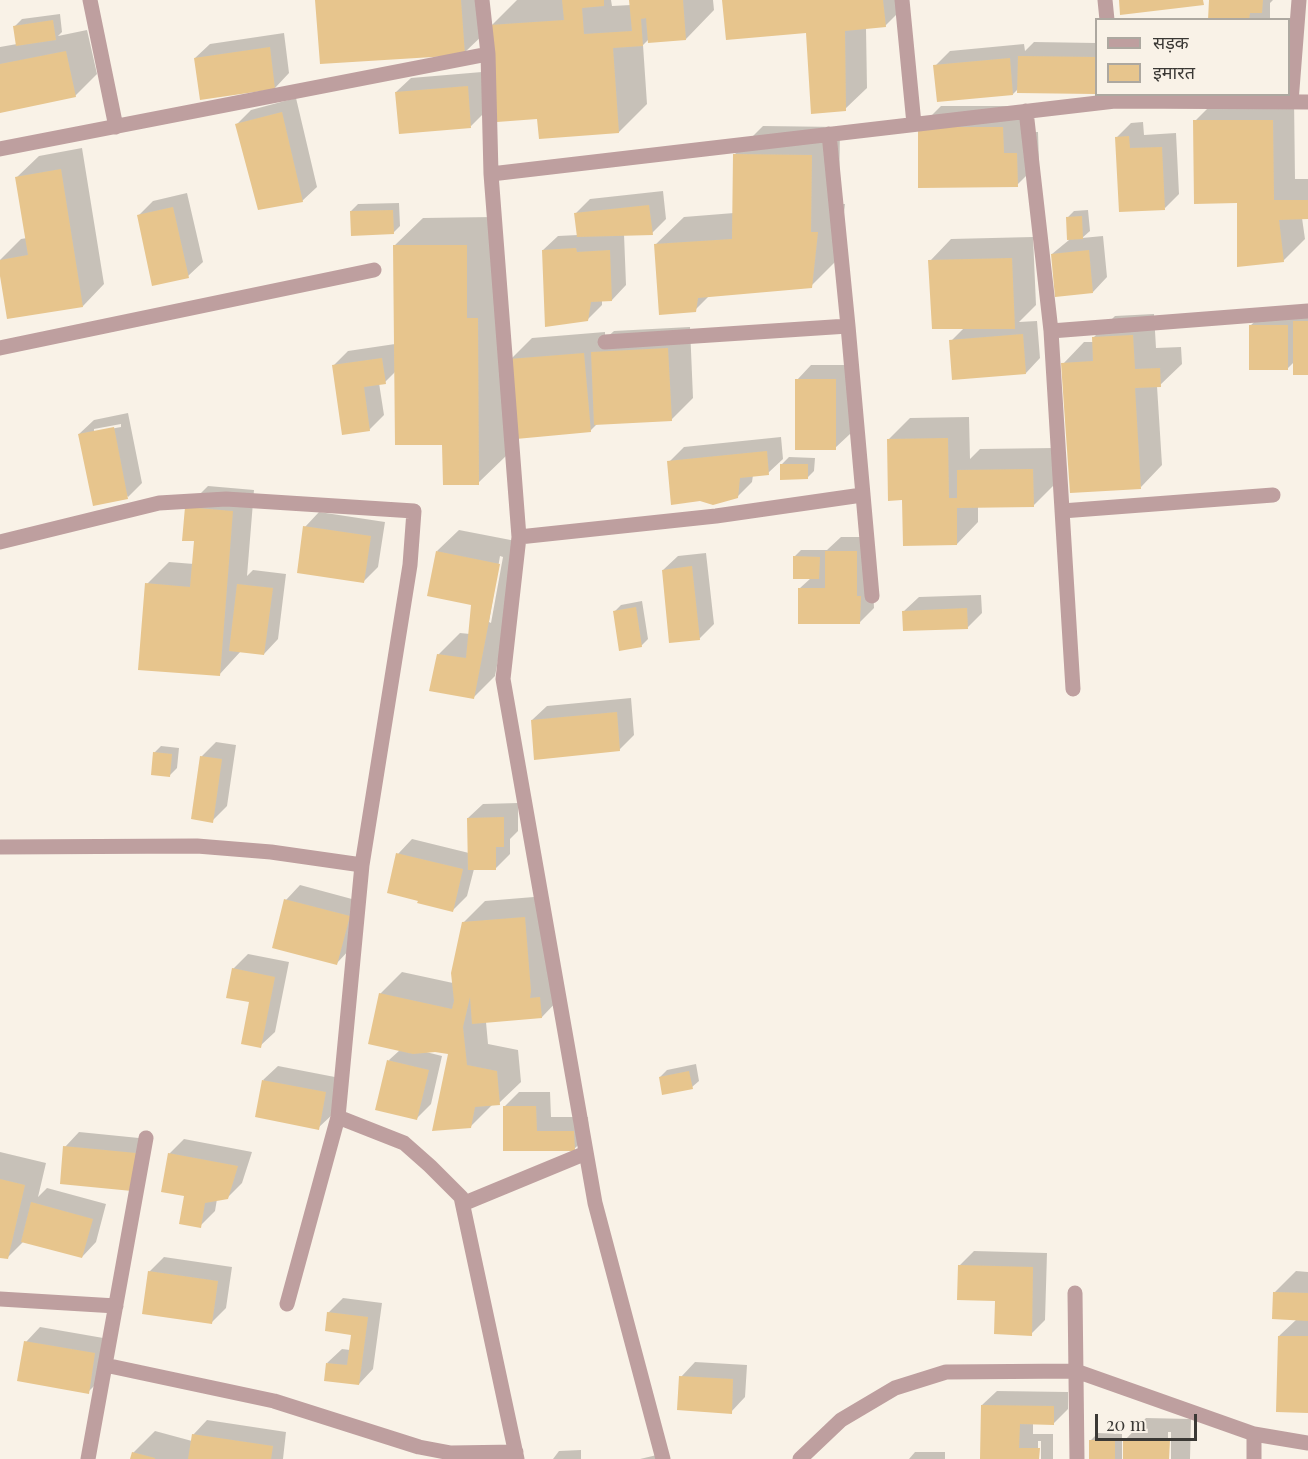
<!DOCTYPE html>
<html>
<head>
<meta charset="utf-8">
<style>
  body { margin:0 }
  #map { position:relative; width:1308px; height:1459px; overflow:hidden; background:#f9f2e7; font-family:"Playfair Display","Noto Sans Devanagari",serif }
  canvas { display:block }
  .legend { position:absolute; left:1095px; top:18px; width:195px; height:78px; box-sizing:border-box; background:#f9f2e7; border:2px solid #ada8a0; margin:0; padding:8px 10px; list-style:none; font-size:18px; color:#3b3935 }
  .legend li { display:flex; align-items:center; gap:12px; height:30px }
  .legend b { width:30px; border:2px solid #ada8a0 }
  .scale { position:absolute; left:1095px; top:1414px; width:102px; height:27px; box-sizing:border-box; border:3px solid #3b3935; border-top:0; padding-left:8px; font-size:18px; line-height:21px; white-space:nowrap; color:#3b3935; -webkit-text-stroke:4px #f9f2e7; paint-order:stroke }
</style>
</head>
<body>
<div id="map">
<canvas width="1308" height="1459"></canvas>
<ul class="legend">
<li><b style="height:8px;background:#be9f9f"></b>सड़क</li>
<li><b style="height:16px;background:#e7c58d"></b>इमारत</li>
</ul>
<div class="scale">20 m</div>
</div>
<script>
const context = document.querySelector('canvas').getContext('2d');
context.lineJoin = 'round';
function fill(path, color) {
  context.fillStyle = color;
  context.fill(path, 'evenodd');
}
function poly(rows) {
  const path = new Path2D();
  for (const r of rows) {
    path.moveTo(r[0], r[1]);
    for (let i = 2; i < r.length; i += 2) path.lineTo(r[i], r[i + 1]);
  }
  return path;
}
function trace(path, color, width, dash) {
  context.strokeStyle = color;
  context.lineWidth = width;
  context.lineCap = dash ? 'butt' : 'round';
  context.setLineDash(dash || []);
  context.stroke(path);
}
fill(poly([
  [317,0,484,0,486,32,464,53],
  [517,0,611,0,612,6,631,5,631,0,713,0,714,10,686,39,650,38,643,45,647,104,619,132,539,117,491,26],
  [724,0,906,0,907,4,885,26,866,28,867,88,845,109,807,31],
  [1210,0,1273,0,1270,3,1270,20,1209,20],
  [60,14,62,32,58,36,87,30,97,74,75,96,0,111,0,47,17,44,15,26,22,19],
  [284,33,289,73,275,88,195,58,210,44],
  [1034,42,1096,43,1096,90,1095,92,1019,88,1013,94,935,66,950,51,1024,44,1025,51],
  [482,72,485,112,471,126,396,92,411,78],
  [296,98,317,187,302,201,236,125,251,110],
  [1294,98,1295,179,1308,179,1308,218,1302,218,1305,239,1283,261,1238,202,1195,121,1217,99],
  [941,106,1024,106,1025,132,1038,132,1039,163,1017,185,919,128],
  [1143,122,1144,135,1176,133,1179,194,1165,208,1116,138,1131,123],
  [763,126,840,127,839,204,845,204,839,258,811,286,710,295,695,310,655,245,684,217,734,213,735,154],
  [82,148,104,284,83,306,0,267,0,260,21,239,27,238,17,177,39,156],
  [663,191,666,219,652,233,624,234,626,285,612,300,602,300,602,305,587,320,543,250,558,236,578,235,575,214,590,199],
  [187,193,203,262,188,276,138,216,153,201],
  [399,203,400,226,393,233,351,211,358,204],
  [1088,210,1090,231,1082,238,1103,236,1107,277,1093,292,1052,254,1069,240,1067,218,1074,211],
  [494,217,507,455,478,483,444,443,395,372,385,382,379,383,384,415,369,430,333,366,348,351,395,344,394,246,423,218],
  [1033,237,1036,305,1019,322,1037,321,1040,358,1026,373,951,341,965,327,930,261,951,239],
  [1308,308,1308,373,1294,362,1287,369,1251,325,1266,311],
  [1154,314,1156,348,1181,347,1182,364,1160,385,1157,386,1162,465,1141,487,1063,364,1084,342,1094,342,1093,338,1115,316],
  [690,327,693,398,671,420,598,423,590,431,510,360,532,338,605,332,605,339,614,331],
  [811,365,850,365,850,434,835,448,797,380],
  [128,413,142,483,128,497,79,434,94,420],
  [121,424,121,427,94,432,94,429],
  [969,417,970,459,980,449,1054,448,1055,484,1033,506,978,506,978,522,957,544,904,499,888,440,910,418],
  [781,437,783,459,768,473,753,475,752,482,737,497,669,462,684,447],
  [789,457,815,458,814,471,807,478,782,464],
  [208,486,254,490,247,576,253,570,286,574,278,639,264,654,241,651,219,675,147,584,169,562,194,564,196,540,186,508],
  [319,512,385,522,378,567,364,581,305,527],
  [459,530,521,542,495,676,474,697,438,655,460,633,470,634,473,604,437,551],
  [500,556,503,557,491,623,489,622],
  [841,537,871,537,874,608,860,622,800,588,811,578,794,557,801,550,827,550],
  [706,553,714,624,699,639,663,570,678,556],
  [981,595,982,613,968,627,904,611,919,597],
  [642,601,648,639,641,646,614,612,621,605],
  [631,698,634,735,619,750,532,720,547,706],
  [216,742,236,745,227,806,212,821,201,757],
  [161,746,179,748,177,768,170,775,154,753],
  [518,803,518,831,510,839,510,854,495,869,474,869,467,896,453,910,398,854,412,839,469,853,468,818,483,804],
  [300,885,363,902,351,948,337,963,286,900],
  [546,896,563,995,542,1017,486,1022,488,1044,518,1050,521,1082,499,1103,492,1105,470,1127,450,1053,435,1050,426,1052,442,1056,431,1104,416,1119,389,1060,400,1050,380,994,402,972,453,983,463,923,485,901],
  [248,954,289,962,275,1032,260,1046,251,1001,233,969],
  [696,1064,699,1081,692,1087,660,1077,667,1070],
  [278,1066,340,1078,333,1114,318,1128,263,1080],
  [519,1092,550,1092,551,1117,588,1117,589,1135,574,1149,504,1150,504,1107],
  [79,1132,149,1139,132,1189,65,1147],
  [184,1139,252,1152,242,1183,227,1198,217,1199,215,1211,200,1226,169,1154],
  [0,1152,46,1163,38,1197,47,1188,106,1204,96,1242,82,1257,24,1241,7,1258,0,1256],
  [974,1251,1047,1253,1045,1320,1031,1334,959,1266],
  [164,1257,232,1267,226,1308,212,1322,149,1272],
  [1296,1271,1308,1272,1308,1412,1279,1336,1297,1319,1274,1293],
  [343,1298,382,1303,373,1369,359,1384,327,1363,342,1349,350,1350,352,1333,328,1313],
  [40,1327,109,1339,103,1377,88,1392,26,1342],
  [695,1362,747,1365,745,1397,731,1412,681,1377],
  [997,1391,1068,1392,1068,1409,1053,1424,1033,1423,1033,1434,1053,1434,1053,1459,1041,1459,1041,1441,1038,1441,1038,1459,981,1459,982,1405],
  [1146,1418,1191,1419,1190,1459,1171,1459,1171,1432,1168,1432,1168,1459,1125,1459,1125,1440],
  [207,1420,286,1432,283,1459,132,1459,133,1453,155,1431,192,1441,193,1435],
  [1098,1433,1122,1434,1122,1459,1090,1459,1091,1440],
  [581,1450,581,1459,553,1459,559,1451],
  [915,1452,945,1452,945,1459,909,1459],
  [661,1454,662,1459,640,1459]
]), '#0003');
fill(poly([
  [315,0,461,0,465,55,320,64],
  [562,0,604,0,604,6,582,8,584,34,632,31,629,0,683,0,686,40,648,43,646,18,641,19,643,46,613,48,619,133,539,139,537,119,497,122,490,25,564,20],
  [722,0,883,0,886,27,845,31,846,111,811,114,806,33,726,40],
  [1119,0,1203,0,1204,5,1120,15],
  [1209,0,1263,0,1262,13,1250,13,1249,20,1208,20],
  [53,20,56,40,16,46,13,26],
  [270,47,275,89,200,100,194,58],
  [66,51,76,97,0,113,0,64],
  [1018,56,1096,57,1095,94,1017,93],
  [1010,58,1013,95,937,102,933,65],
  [468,86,471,128,399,134,395,92],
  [282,112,303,202,258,210,235,124],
  [1193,120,1273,120,1274,200,1308,200,1308,219,1279,220,1284,262,1237,267,1237,203,1194,204],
  [918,127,1003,127,1004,153,1017,153,1018,187,918,188],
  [1129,136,1130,148,1162,147,1165,210,1119,212,1115,137],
  [733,154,812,155,811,232,818,232,812,288,698,298,696,312,659,315,654,244,732,239],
  [61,169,83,307,7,319,0,276,0,260,28,255,15,177],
  [649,205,653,235,577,237,574,213],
  [173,207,189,278,152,286,137,215],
  [393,210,394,234,351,236,350,211],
  [1082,216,1083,239,1067,240,1066,217],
  [393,245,467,245,467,318,478,318,479,485,443,485,442,445,395,445],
  [576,248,577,252,610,250,612,301,591,302,588,321,545,327,542,250],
  [1089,250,1093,293,1055,297,1051,254],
  [1012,258,1015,329,932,329,928,260],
  [1293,321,1308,321,1308,375,1293,375],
  [1249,325,1288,325,1288,370,1249,370],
  [1023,334,1026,374,952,380,949,340],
  [1133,335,1135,369,1160,368,1161,387,1135,388,1141,489,1070,493,1061,363,1093,361,1092,337],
  [668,348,672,421,594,425,591,352],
  [584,353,591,432,516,439,509,359],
  [382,358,386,384,364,387,370,431,342,435,332,365],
  [795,379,836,379,836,450,795,450],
  [114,427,128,499,93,506,78,434],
  [948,438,949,498,957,498,957,470,1033,469,1034,507,957,508,957,545,903,546,902,500,888,501,887,439],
  [767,451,769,475,740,478,738,498,713,505,700,501,671,505,667,461],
  [780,464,808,464,808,479,780,480],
  [185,507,233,511,220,676,138,670,145,583,190,587,194,541,182,541],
  [303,526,371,536,364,583,297,573],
  [436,551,500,564,474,699,429,691,437,654,466,658,471,605,427,596],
  [825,551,857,551,857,596,861,596,860,624,798,624,798,588,825,588],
  [793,556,820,557,819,579,793,579],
  [692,566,700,640,669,643,662,570],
  [237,584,273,588,264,655,229,651],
  [636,607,642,647,619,651,613,611],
  [967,608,968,629,903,631,902,611],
  [617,712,620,751,534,760,531,720],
  [153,752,172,754,170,777,151,775],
  [200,756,222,759,213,823,191,819],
  [504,817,504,847,496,847,496,870,468,870,467,818],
  [396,853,463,869,453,912,417,903,418,901,387,893],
  [284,899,350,916,337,965,272,948],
  [525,917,531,991,530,998,540,997,542,1018,472,1024,470,997,463,1027,467,1065,497,1071,500,1105,475,1107,471,1128,432,1131,448,1054,435,1052,413,1054,368,1044,379,993,452,1009,454,1001,451,973,462,922],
  [232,968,275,977,261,1048,241,1044,249,1002,226,998],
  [387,1060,429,1070,417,1120,375,1110],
  [689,1071,693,1089,662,1095,659,1077],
  [262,1080,326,1092,319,1130,255,1117],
  [503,1106,536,1106,537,1131,574,1131,575,1151,503,1151],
  [63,1146,136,1153,132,1191,60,1184],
  [168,1153,238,1166,228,1199,205,1203,201,1228,179,1224,184,1196,161,1192],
  [0,1179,25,1185,8,1259,0,1258],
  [31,1202,93,1219,82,1258,21,1242],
  [958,1265,1033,1267,1032,1336,994,1334,995,1301,957,1300],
  [148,1271,218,1281,212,1324,142,1314],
  [1273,1292,1308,1293,1308,1321,1272,1319],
  [327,1312,368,1317,359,1385,324,1381,326,1363,347,1365,351,1335,325,1331],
  [1278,1336,1308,1336,1308,1413,1276,1412],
  [24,1341,95,1353,89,1394,17,1381],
  [679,1376,733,1379,732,1414,677,1410],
  [981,1405,1054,1406,1054,1425,1020,1424,1019,1448,1040,1448,1039,1459,980,1459],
  [192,1434,273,1446,271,1459,188,1459],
  [1123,1439,1170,1440,1169,1459,1123,1459],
  [1089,1440,1115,1440,1115,1459,1089,1459],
  [132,1452,155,1458,155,1459,130,1459]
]), '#e7c58d');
trace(poly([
  [90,0,116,127],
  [482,0,488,54],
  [902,0,914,124],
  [1105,0,1107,20],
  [1291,102,1299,0],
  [1026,111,1051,331,1073,689],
  [0,149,488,54,491,174,519,537,503,679,595,1203,663,1459],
  [491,174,1115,101,1308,102],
  [848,326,872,596],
  [1051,331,1308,311],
  [605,342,848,326,829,134],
  [0,348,374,270],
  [1062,511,1273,495],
  [519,537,716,516,862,495],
  [0,542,159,503,226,499,414,511,410,565,362,865,338,1117,404,1143,430,1166,461,1197],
  [0,847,197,846,271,852,362,865],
  [1075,1293,1077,1459],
  [0,1299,116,1306],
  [287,1304,338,1117],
  [105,1365,274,1401,419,1447,451,1453,516,1452],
  [1254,1434,1308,1443],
  [88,1459,146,1138],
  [517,1459,461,1197,465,1203,586,1153],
  [800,1459,841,1420,895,1388,946,1372,1076,1371,1254,1434,1254,1459]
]), '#be9f9f', 15);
</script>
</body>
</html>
